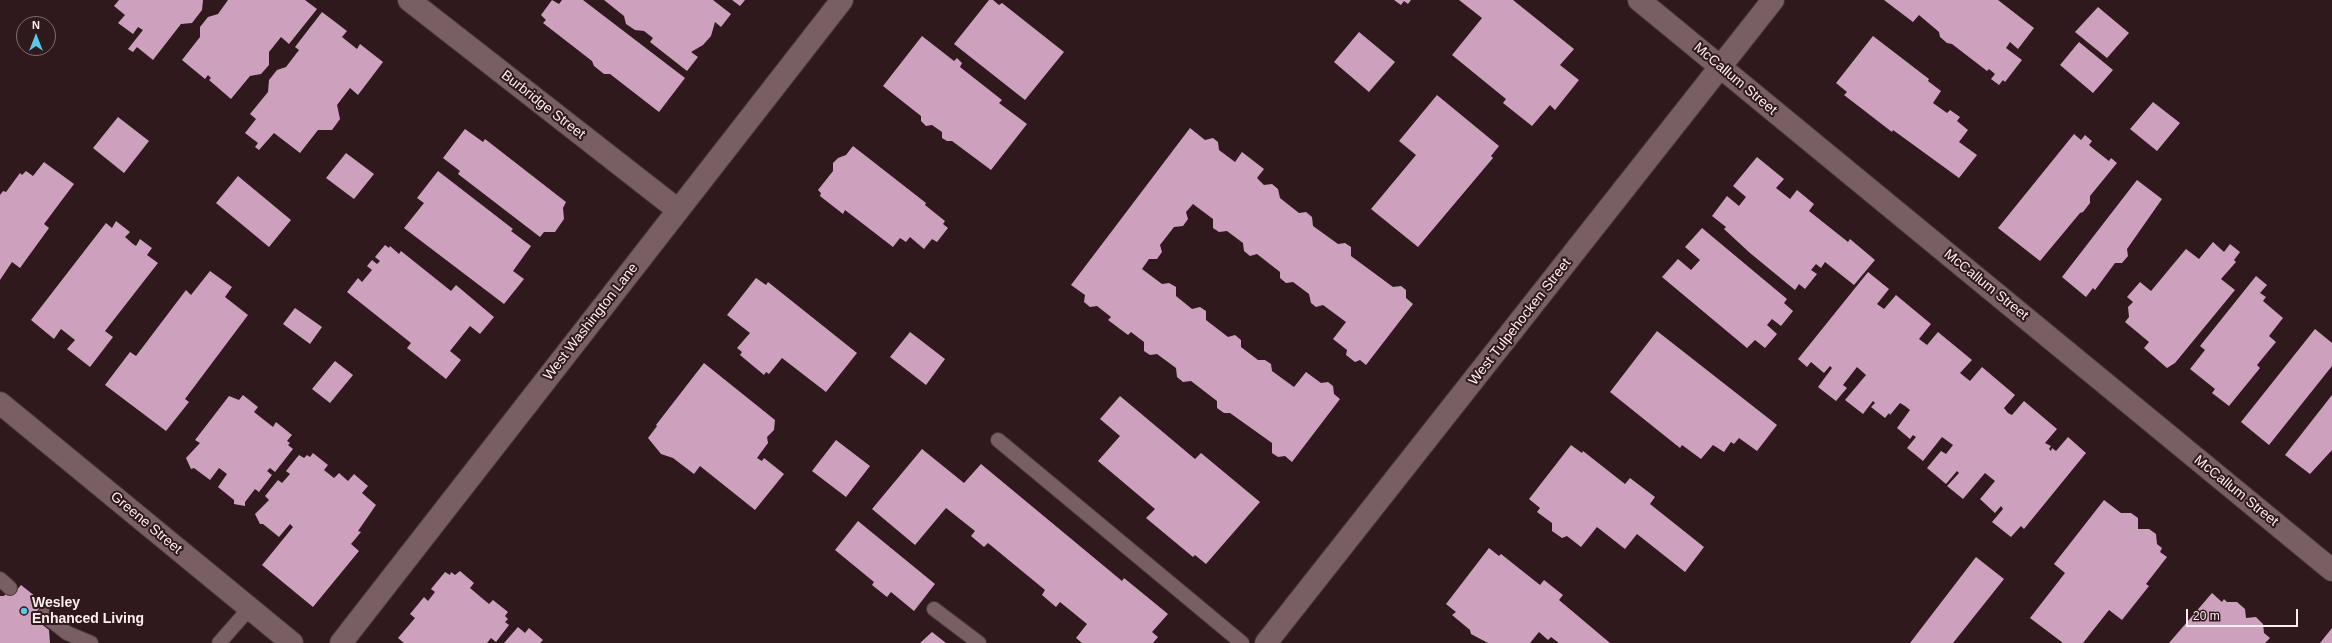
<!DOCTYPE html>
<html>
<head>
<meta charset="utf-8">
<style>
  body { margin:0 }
  #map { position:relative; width:2332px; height:643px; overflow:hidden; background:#2f191d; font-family:Arial,sans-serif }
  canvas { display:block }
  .north { position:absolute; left:16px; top:16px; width:40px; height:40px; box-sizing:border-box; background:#2f191d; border:1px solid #826e71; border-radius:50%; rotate:0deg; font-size:11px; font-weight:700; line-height:16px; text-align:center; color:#feeef0 }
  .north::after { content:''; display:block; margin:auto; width:14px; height:18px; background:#5bc8e6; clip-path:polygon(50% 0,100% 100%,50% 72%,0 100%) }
  .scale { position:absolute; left:2186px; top:609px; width:112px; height:18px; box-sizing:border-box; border:2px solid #feeef0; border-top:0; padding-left:5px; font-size:12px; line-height:14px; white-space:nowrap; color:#feeef0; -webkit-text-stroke:3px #2f191d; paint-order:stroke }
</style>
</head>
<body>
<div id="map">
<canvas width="2332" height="643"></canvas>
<div class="north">N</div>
<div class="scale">20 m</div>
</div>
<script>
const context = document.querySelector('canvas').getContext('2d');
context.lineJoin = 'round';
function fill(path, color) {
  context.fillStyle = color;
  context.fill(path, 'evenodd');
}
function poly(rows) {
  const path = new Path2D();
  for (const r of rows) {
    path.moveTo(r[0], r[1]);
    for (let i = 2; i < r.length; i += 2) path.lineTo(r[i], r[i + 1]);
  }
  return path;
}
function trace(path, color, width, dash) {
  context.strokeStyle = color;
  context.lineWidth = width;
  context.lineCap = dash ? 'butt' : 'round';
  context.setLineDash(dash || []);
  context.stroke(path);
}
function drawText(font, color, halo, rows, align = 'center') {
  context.font = font + ' Arial,sans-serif';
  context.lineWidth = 4;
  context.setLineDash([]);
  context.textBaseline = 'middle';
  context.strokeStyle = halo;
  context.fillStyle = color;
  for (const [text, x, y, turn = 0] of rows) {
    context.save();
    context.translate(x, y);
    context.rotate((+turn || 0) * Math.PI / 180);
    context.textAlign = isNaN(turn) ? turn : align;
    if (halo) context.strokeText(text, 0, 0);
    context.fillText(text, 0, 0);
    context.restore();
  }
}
fill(poly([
  [119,0,203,0,202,10,192,23,181,24,153,60,137,47,133,52,128,49,143,30,138,27,133,34,118,23,125,15,114,6],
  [228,0,305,0,317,9,289,44,281,37,269,52,269,65,261,74,250,76,231,99,209,80,211,78,208,75,205,79,182,60,200,37,200,27,208,17,218,14],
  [552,0,559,4,562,0,583,0,685,78,659,112,610,74,604,74,594,66,592,61,543,23,546,20,541,15],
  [604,0,713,0,731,14,721,27,715,22,711,36,703,45,691,52,698,57,687,71,650,42,653,38,644,31,635,30,626,24,624,16],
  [732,0,745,0,740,6],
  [989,0,993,0,999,5,1002,3,1064,52,1025,100,954,44],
  [1394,0,1411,0,1408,4,1404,1,1401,5],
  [1459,0,1513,0,1574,49,1560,65,1579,80,1555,110,1550,105,1532,126,1503,103,1506,99,1452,55,1482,18],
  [1884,0,1998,0,2034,28,2018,49,2010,42,2006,48,2022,60,2005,82,2003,80,1999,85,1991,79,1995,74,1989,69,1987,71,1952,44,1947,43,1940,37,1939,32,1919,15,1913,22],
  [2098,7,2129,33,2107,58,2075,32],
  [322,12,347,31,342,37,357,49,360,44,383,62,358,95,350,88,337,105,340,119,332,130,318,130,300,153,274,133,259,150,255,147,258,143,245,133,256,119,250,114,268,92,269,80,277,70,286,67,299,50,295,47],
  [1359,32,1395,62,1369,92,1334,62],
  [922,36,954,61,957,58,962,63,960,67,1002,100,999,103,1027,124,991,170,952,141,947,141,942,138,942,132,932,125,926,126,921,121,921,116,883,86],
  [1873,36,1929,79,1928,81,1941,91,1933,103,1947,113,1950,110,1960,117,1957,121,1968,130,1959,142,1977,155,1959,178,1893,130,1892,132,1844,95,1847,92,1836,83],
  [2079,42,2113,70,2093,93,2060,65],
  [1437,95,1499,146,1491,156,1493,158,1418,247,1371,209,1416,155,1399,141],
  [2153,102,2180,123,2157,151,2130,129],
  [118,117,149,141,124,173,93,148],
  [1190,128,1205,140,1213,138,1218,142,1219,150,1235,162,1242,152,1264,169,1257,178,1264,185,1272,184,1278,189,1280,198,1299,213,1306,212,1312,217,1313,226,1338,244,1345,243,1351,247,1351,256,1393,287,1401,286,1406,290,1406,298,1413,304,1366,365,1360,360,1355,362,1346,355,1347,350,1333,339,1346,322,1323,305,1316,307,1311,303,1309,294,1293,282,1286,283,1280,278,1280,272,1257,254,1250,256,1244,251,1243,243,1227,231,1219,232,1213,228,1213,219,1193,204,1186,212,1188,219,1183,226,1174,227,1160,245,1162,252,1157,259,1149,259,1142,269,1162,284,1169,283,1176,287,1176,296,1192,309,1200,307,1206,311,1206,320,1228,337,1235,335,1241,340,1241,347,1258,360,1265,360,1271,364,1272,371,1294,387,1306,372,1321,383,1328,382,1333,386,1334,394,1340,399,1292,462,1285,456,1278,457,1272,453,1272,443,1230,413,1224,413,1217,408,1217,401,1191,381,1183,382,1177,377,1176,368,1157,354,1150,355,1144,351,1144,342,1131,332,1128,335,1108,320,1111,317,1097,306,1090,307,1084,302,1085,295,1071,285],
  [465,129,483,142,485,139,566,202,563,208,564,219,555,232,544,232,540,237,458,174,460,171,443,158],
  [2074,134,2081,140,2085,135,2092,141,2089,145,2095,150,2109,161,2111,158,2117,163,2090,196,2090,203,2083,212,2080,213,2040,261,1998,228],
  [853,146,926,203,925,205,945,221,943,224,948,228,937,242,932,239,924,249,910,237,906,242,900,238,893,247,845,210,843,214,820,196,821,193,818,190,833,171,833,163,838,158,846,155],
  [346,153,374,174,354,199,326,178],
  [1757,157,1784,179,1776,188,1790,199,1797,190,1814,204,1809,211,1848,242,1850,239,1875,260,1854,285,1825,262,1821,268,1816,264,1811,270,1817,274,1805,289,1799,284,1795,290,1750,253,1724,229,1726,227,1712,216,1727,196,1739,206,1746,197,1733,186],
  [44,162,74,184,44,224,49,228,20,268,12,262,0,280,0,195,3,191,6,192,20,173,22,175,26,171,33,176],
  [438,171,513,229,511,231,531,246,513,271,524,279,504,304,404,228,424,203,417,198],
  [238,176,291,220,269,247,216,203],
  [2137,180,2162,199,2127,249,2128,256,2122,263,2115,263,2095,290,2093,288,2086,297,2062,277],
  [116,221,130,232,125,237,133,244,136,246,140,239,152,248,147,255,158,263,105,331,113,337,90,367,67,349,75,340,61,329,54,339,31,320,106,223,112,228],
  [1702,228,1787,299,1784,303,1793,311,1781,326,1772,319,1767,325,1777,334,1765,348,1755,340,1747,348,1662,277,1678,259,1691,270,1700,260,1685,247],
  [2213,242,2224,252,2230,244,2240,252,2234,260,2236,262,2221,279,2235,290,2175,363,2167,368,2144,348,2149,342,2125,322,2129,317,2128,307,2133,302,2127,297,2140,282,2151,291,2186,249,2199,259],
  [385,245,389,248,390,246,399,254,401,251,451,291,456,285,494,317,480,334,470,326,450,351,461,360,446,379,407,348,411,343,347,292,358,278,362,282,372,270,367,266,372,260,377,264,380,261,375,257],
  [210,271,232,287,225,297,248,315,185,399,189,402,166,431,105,385,130,352,136,356,186,290,191,295],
  [1868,272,1889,289,1877,304,1884,309,1896,295,1931,324,1919,339,1927,345,1938,332,1972,360,1960,373,1970,381,1982,367,2015,395,2004,408,2008,413,2012,415,2024,401,2057,429,2045,443,2051,446,2049,449,2051,451,2052,448,2056,451,2068,437,2086,453,2024,529,2021,526,2011,537,1992,522,2003,509,2001,506,1995,513,1980,499,1995,481,1985,473,1963,499,1947,486,1959,473,1957,471,1946,484,1927,468,1941,451,1946,454,1953,445,1942,437,1923,461,1907,448,1916,437,1913,435,1910,439,1897,428,1910,410,1905,406,1900,403,1890,415,1889,413,1885,418,1871,407,1875,403,1873,401,1863,414,1845,400,1866,375,1857,367,1843,385,1847,388,1836,401,1818,387,1832,368,1830,366,1824,373,1811,362,1807,367,1798,359],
  [2256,276,2267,285,2260,293,2266,297,2263,301,2283,318,2269,336,2276,342,2257,365,2260,368,2229,406,2212,393,2215,389,2190,369,2205,350,2200,346],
  [756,278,766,285,768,282,857,353,826,392,782,358,769,374,766,372,764,375,740,355,742,352,737,348,750,333,727,315],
  [295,308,322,327,310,344,283,324],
  [2315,329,2332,343,2332,366,2269,445,2241,422],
  [1657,331,1777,425,1757,451,1739,438,1734,444,1731,442,1724,452,1713,445,1701,459,1682,445,1680,448,1610,392],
  [910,332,945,359,926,385,890,357],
  [335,361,353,375,330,403,312,389],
  [704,363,775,420,774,430,767,437,768,443,757,458,762,461,764,458,784,474,755,510,700,466,694,474,673,458,661,454,648,438,657,426,656,425],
  [243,395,258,407,254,412,273,427,276,422,292,435,287,441,290,443,288,445,293,449,275,472,270,468,267,471,272,475,259,492,255,489,245,502,245,506,234,504,234,500,218,487,227,474,219,468,210,480,194,468,191,469,186,458,200,443,195,440,229,396,239,400],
  [2332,395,2332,450,2310,474,2285,455],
  [1120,396,1195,459,1201,453,1260,502,1206,564,1195,555,1193,557,1146,518,1155,509,1098,461,1120,436,1100,419],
  [836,440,870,466,846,497,812,471],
  [1571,445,1582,453,1583,451,1625,484,1630,478,1655,497,1650,504,1704,547,1685,572,1637,534,1625,549,1597,527,1581,547,1567,536,1562,538,1552,531,1552,523,1537,512,1540,508,1529,499],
  [922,449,964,483,981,464,1122,581,1124,578,1168,614,1152,632,1158,637,1153,643,1082,643,1076,638,1087,624,1060,602,1056,607,1042,595,1045,590,988,543,984,547,971,536,975,531,946,508,915,545,872,509],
  [313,453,328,465,324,470,334,478,339,473,348,481,354,474,368,486,362,493,376,505,358,531,361,532,351,544,359,551,313,607,262,565,293,527,290,524,279,537,263,524,260,524,255,514,269,500,265,496,278,480,282,483,290,474,286,471,299,455,304,458,307,455,310,457],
  [2104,500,2121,513,2131,513,2138,518,2138,529,2149,529,2156,534,2157,544,2162,548,2160,552,2167,557,2146,584,2149,586,2122,620,2109,610,2083,643,2063,643,2030,618,2065,573,2054,564],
  [858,521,935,584,914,611,891,592,887,597,872,585,874,582,835,550],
  [1489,548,1499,556,1501,554,1540,585,1544,580,1563,595,1559,600,1610,643,1559,643,1551,637,1548,640,1539,632,1530,643,1488,643,1471,634,1470,630,1452,615,1456,612,1446,604],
  [1976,557,2004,579,1953,643,1910,643],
  [460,571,474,583,470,588,489,604,493,600,508,612,505,616,508,619,505,622,509,625,496,642,491,638,487,643,404,643,398,638,415,618,410,614,424,597,428,601,435,592,431,589,445,572,450,575,451,572,455,575],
  [21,585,50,608,39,622,49,630,50,643,0,643,0,596,4,596,10,588,16,591],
  [2212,593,2222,602,2224,599,2227,602,2237,602,2245,609,2246,618,2256,617,2263,624,2264,633,2270,638,2265,643,2169,643],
  [518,627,525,633,529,628,543,640,540,643,504,643],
  [2332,628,2332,643,2320,643],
  [932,632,946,643,920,643]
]), '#cda1be');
const lane = poly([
  [998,440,1242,643],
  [0,579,10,588],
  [934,609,979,643],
  [44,615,67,633,91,643],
  [219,643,249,609]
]);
const street = poly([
  [409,0,678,210],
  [1639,0,2332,570],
  [0,403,292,643],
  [1266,643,1773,0]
]);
const secondary = poly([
  [341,643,842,0]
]);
trace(lane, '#49373a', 16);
trace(street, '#49373a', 24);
trace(secondary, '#49373a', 24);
trace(lane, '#795f63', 14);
trace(street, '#795f63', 22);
trace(secondary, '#795f63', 22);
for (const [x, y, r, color] of [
  [24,611,4,"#5bc8e6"]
]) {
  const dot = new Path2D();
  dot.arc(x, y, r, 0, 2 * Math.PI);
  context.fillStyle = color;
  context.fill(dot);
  trace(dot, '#2f191d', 1.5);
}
drawText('14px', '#feeef0', '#2f191d', [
  ["McCallum Street",1735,79,40],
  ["Burbridge Street",543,105,38],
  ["McCallum Street",1986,285,39],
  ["West Washington Lane",591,322,-52],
  ["West Tulpehocken Street",1520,322,-52],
  ["McCallum Street",2236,491,39],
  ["Greene Street",146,523,40]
]);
drawText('bold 14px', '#feeef0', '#2f191d', [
  ["Wesley",32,603],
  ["Enhanced Living",32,619]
], 'left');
</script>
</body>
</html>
